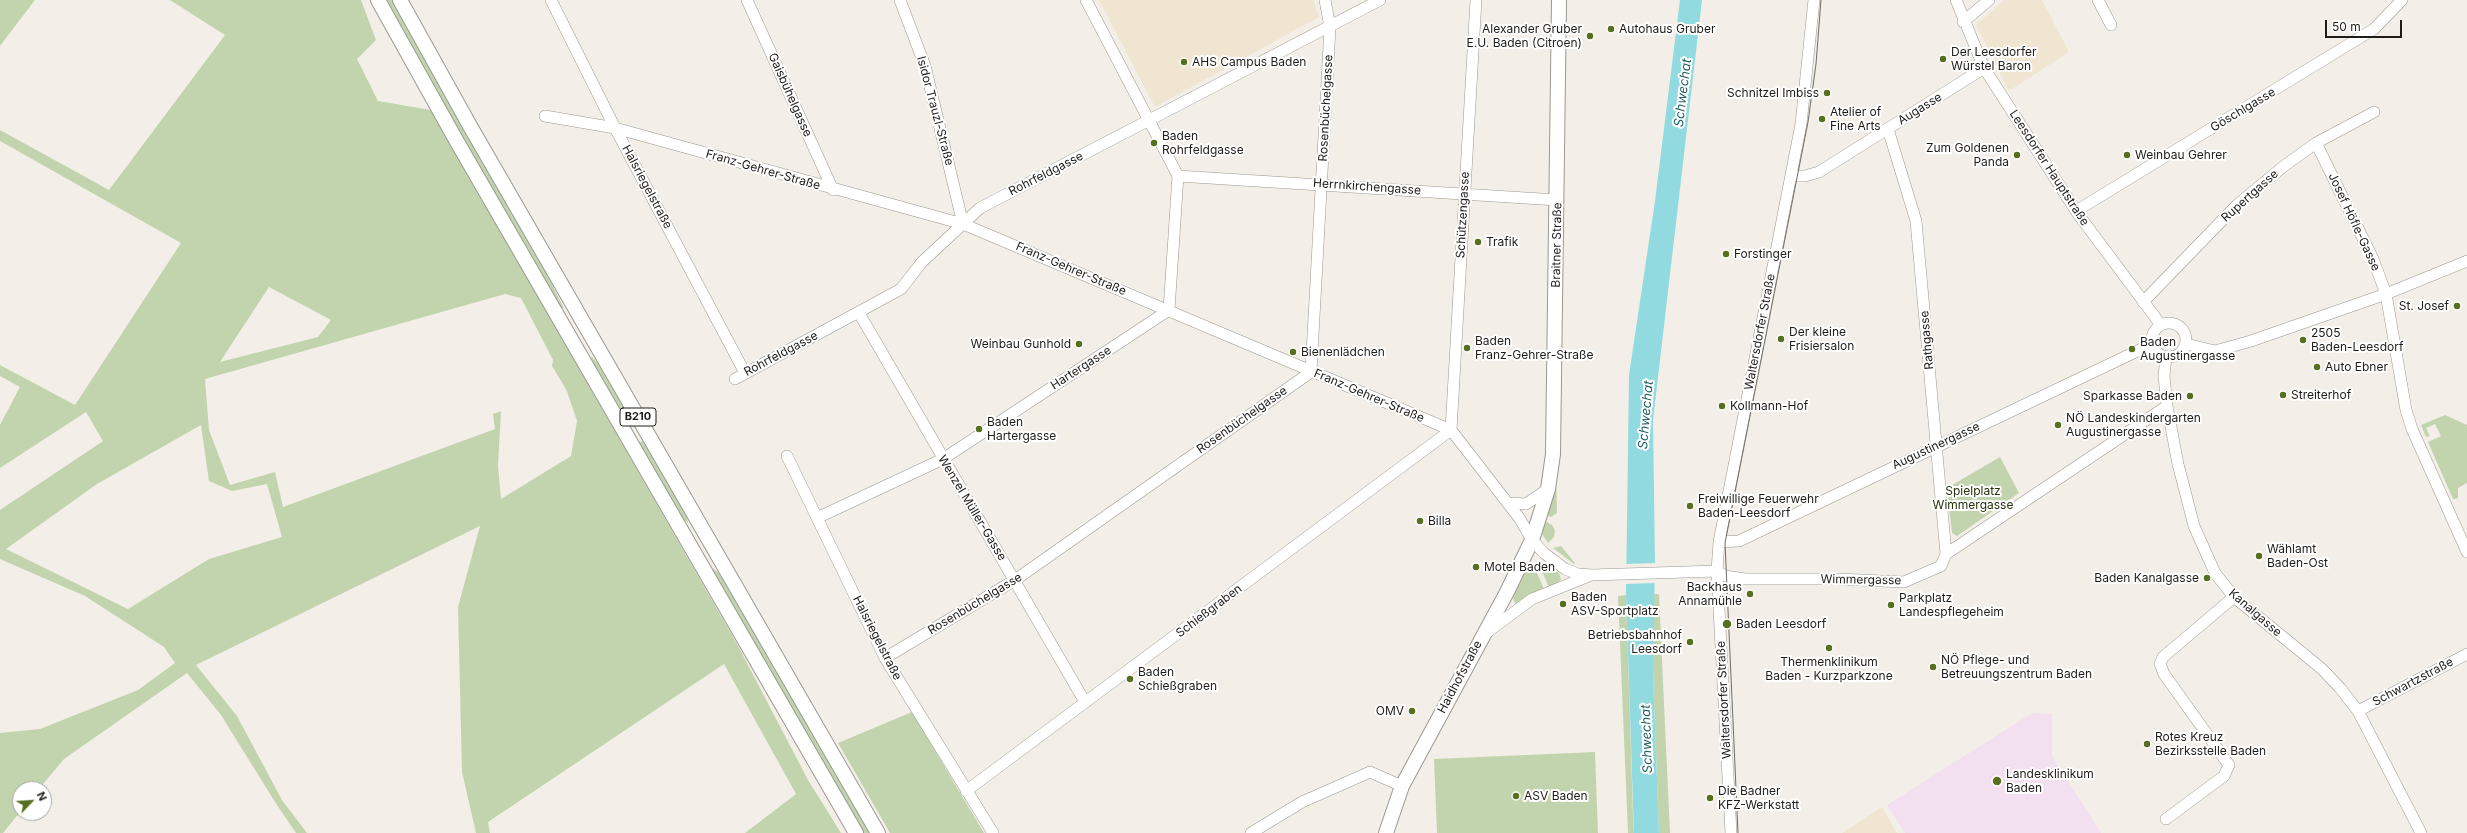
<!DOCTYPE html>
<html>
<head>
<meta charset="utf-8">
<style>
  body { margin:0 }
  #map { position:relative; width:2467px; height:833px; overflow:hidden; background:#f3efe8; font-family:Inter,sans-serif }
  canvas { display:block }
  .north { position:absolute; left:12px; top:781px; width:40px; height:40px; box-sizing:border-box; background:#fff; border:1px solid #a5a5a3; border-radius:50%; rotate:65deg; font-size:11px; font-weight:700; line-height:16px; text-align:center; color:#1e1d1a }
  .north::after { content:''; display:block; margin:auto; width:14px; height:18px; background:#586f1f; clip-path:polygon(50% 0,100% 100%,50% 72%,0 100%) }
  .scale { position:absolute; left:2325px; top:20px; width:77px; height:18px; box-sizing:border-box; border:2px solid #1e1d1a; border-top:0; padding-left:5px; font-size:12px; line-height:14px; white-space:nowrap; color:#1e1d1a; -webkit-text-stroke:3px #fff; paint-order:stroke }
</style>
</head>
<body>
<div id="map">
<canvas width="2467" height="833"></canvas>
<div class="north">N</div>
<div class="scale">50 m</div>
</div>
<script>
const context = document.querySelector('canvas').getContext('2d');
context.lineJoin = 'round';
function fill(path, color) {
  context.fillStyle = color;
  context.fill(path, 'evenodd');
}
function poly(rows) {
  const path = new Path2D();
  for (const r of rows) {
    if (r.length === 3) {
      path.moveTo(r[0] + r[2], r[1]);
      path.arc(r[0], r[1], r[2], 0, 2 * Math.PI);
      continue;
    }
    path.moveTo(r[0], r[1]);
    for (let i = 2; i < r.length; i += 2) path.lineTo(r[i], r[i + 1]);
  }
  return path;
}
function trace(path, color, width, dash) {
  context.strokeStyle = color;
  context.lineWidth = width;
  context.lineCap = dash ? 'butt' : 'round';
  context.setLineDash(dash || []);
  context.stroke(path);
}
function drawText(font, color, halo, rows, align = 'center') {
  context.font = font + ' Inter,sans-serif';
  context.lineWidth = 4;
  context.setLineDash([]);
  context.textBaseline = 'middle';
  context.strokeStyle = halo;
  context.fillStyle = color;
  for (const [text, x, y, turn = 0] of rows) {
    context.save();
    context.translate(x, y);
    context.rotate((+turn || 0) * Math.PI / 180);
    context.textAlign = isNaN(turn) ? turn : align;
    if (halo) context.strokeText(text, 0, 0);
    context.fillText(text, 0, 0);
    context.restore();
  }
}
fill(poly([
  [1099,0,1313,0,1319,17,1155,107],
  [2004,0,2042,0,2069,52,2009,91,1976,25],
  [1882,807,1897,833,1842,833]
]), '#efe5d0');
fill(poly([
  [2032,713,2052,714,2052,756,2101,833,1905,833,1887,805]
]), '#f2dfef');
fill(poly([
  [0,0,35,0,0,46],
  [170,0,361,0,376,40,357,59,378,101,431,110,737,644,808,780,841,833,745,833,796,794,724,664,488,822,490,833,476,833,462,772,458,607,480,526,196,665,237,716,282,800,307,833,296,833,275,802,221,715,187,673,64,759,39,789,20,789,20,812,3,833,0,833,0,733,40,729,138,690,175,663,164,647,85,596,0,559,0,510,103,441,86,412,0,468,0,425,20,387,0,376,0,365,75,405,181,243,0,141,0,130,109,190,225,35],
  [269,287,331,320,318,337,220,362],
  [505,294,521,298,553,360,552,366,567,391,577,421,571,456,501,499,498,466,501,411,493,414,495,429,283,507,275,472,230,485,209,430,205,379],
  [201,425,209,481,232,491,267,484,282,537,209,559,128,609,6,549,97,484],
  [385,0,392,0,547,274,564,309,557,304],
  [591,356,601,367,632,421,626,423,597,374],
  [2445,415,2467,425,2467,483,2458,488,2458,498,2455,499,2453,499,2428,442,2441,436,2435,424,2426,428,2430,436,2426,437,2421,425],
  [643,441,686,512,688,523,679,515,638,443],
  [2000,457,2019,493,1957,536,1952,533,1947,488],
  [1556,473,1557,513,1551,517,1546,515],
  [1544,520,1552,525,1555,530,1554,537,1548,543,1542,534],
  [1561,546,1575,563,1574,564,1553,548],
  [1541,562,1559,573,1561,579,1558,583,1549,587,1539,565],
  [1529,564,1534,566,1544,589,1515,604,1513,598],
  [713,568,722,576,870,833,863,833,716,580],
  [1653,594,1659,594,1670,833,1659,833,1653,675],
  [1626,595,1633,815,1634,833,1628,833,1618,596],
  [912,712,962,796,984,833,890,833,838,743],
  [1595,752,1598,833,1437,833,1434,759]
]), '#c2d4ad');
fill(poly([
  [1680,0,1702,0,1653,420,1655,563,1653,675,1659,833,1634,833,1626,595,1629,375,1655,201]
]), '#90dae0');
fill(poly([
  [1657,563,1655,583,1624,584,1624,564]
]), '#f3efe8');
const minor = poly([
  [551,0,615,128,745,373],
  [747,0,833,190],
  [900,0,925,66,963,224],
  [1086,0,1178,176,1169,310],
  [1956,0,1984,68,2078,214,2161,325],
  [2098,0,2111,25],
  [1963,22,1989,0],
  [545,116,615,128,963,224,1451,430,1520,519,1532,540,1544,553,1565,569,1578,574,1592,575,1717,571],
  [1888,129,1916,221,1946,554],
  [2316,143,2373,259,2386,294,2406,410,2412,429,2467,552],
  [1178,176,1557,200],
  [1791,176,1805,176,1819,172,1984,68],
  [2076,211,2374,29,2402,0],
  [2143,302,2237,205,2284,166,2316,143,2374,112],
  [859,313,1085,702],
  [2169,340,17],
  [2186,344,2215,351,2251,341,2386,294,2467,261],
  [2166,357,2164,376,2167,406,2178,464,2194,526,2215,573,2234,597,2322,669,2340,688,2358,711,2421,833],
  [735,379,901,289,922,262,980,208,1380,0],
  [1451,430,1476,0],
  [787,456,885,658,993,833],
  [1508,503,1526,504,1548,489],
  [819,517,943,459,1169,310],
  [1719,542,1739,541,2152,344],
  [1717,571,1725,576,1745,579,1838,579,1904,582,1941,566,1946,554,2167,406],
  [1486,633,1532,599,1589,576],
  [885,658,1015,580,1311,372,1330,27,1325,0],
  [2358,711,2467,654],
  [966,791,1451,430],
  [2166,819,2224,776,2229,765,2164,674,2160,664,2163,657,2234,597],
  [1251,833,1302,802,1370,772,1402,786],
  [1731,833,1717,571,1719,542,1801,124,1814,0]
]);
const major = poly([
  [378,0,456,140,856,833],
  [400,0,470,126,878,833],
  [1386,833,1402,786,1507,592,1532,540,1548,489,1553,454,1559,0]
]);
trace(minor, '#9b9891', 12);
trace(major, '#9b9891', 16);
trace(minor, '#fff', 11);
trace(major, '#fff', 14);
trace(poly([
  [1738,833,1725,543,1808,122,1816,64,1821,0]
]), '#6f6d68', 1);
for (const [x, y, r, color] of [
  [1611,29,4,"#586f1f"],
  [1590,36,4,"#586f1f"],
  [1943,59,4,"#586f1f"],
  [1184,62,4,"#586f1f"],
  [1827,93,4,"#586f1f"],
  [1822,119,4,"#586f1f"],
  [1154,143,4,"#586f1f"],
  [2017,155,4,"#586f1f"],
  [2127,155,4,"#586f1f"],
  [1478,242,4,"#586f1f"],
  [1726,254,4,"#586f1f"],
  [2457,306,4,"#586f1f"],
  [1781,339,4,"#586f1f"],
  [2303,340,4,"#586f1f"],
  [1079,344,4,"#586f1f"],
  [1467,348,4,"#586f1f"],
  [2132,349,4,"#586f1f"],
  [1293,352,4,"#586f1f"],
  [2317,367,4,"#586f1f"],
  [2283,395,4,"#586f1f"],
  [2190,396,4,"#586f1f"],
  [1722,406,4,"#586f1f"],
  [2058,425,4,"#586f1f"],
  [979,429,4,"#586f1f"],
  [1690,506,4,"#586f1f"],
  [1420,521,4,"#586f1f"],
  [2259,556,4,"#586f1f"],
  [1476,567,4,"#586f1f"],
  [2207,578,4,"#586f1f"],
  [1750,594,4,"#586f1f"],
  [1563,604,4,"#586f1f"],
  [1891,605,4,"#586f1f"],
  [1727,624,5,"#586f1f"],
  [1690,642,4,"#586f1f"],
  [1829,648,4,"#586f1f"],
  [1933,667,4,"#586f1f"],
  [1130,679,4,"#586f1f"],
  [1412,711,4,"#586f1f"],
  [2147,744,4,"#586f1f"],
  [1997,781,5,"#586f1f"],
  [1516,796,4,"#586f1f"],
  [1710,798,4,"#586f1f"]
]) {
  const dot = new Path2D();
  dot.arc(x, y, r, 0, 2 * Math.PI);
  context.fillStyle = color;
  context.fill(dot);
  trace(dot, '#fff', 1.5);
}
for (const [x, y, w] of [
  [638,417,36]
]) {
  const box = new Path2D();
  box.roundRect(x - w / 2, y - 9, w, 18, 3);
  context.fillStyle = '#fff';
  context.fill(box);
  trace(box, '#1e1d1a', 1);
}
drawText('bold 11px', '#1e1d1a', null, [
  ["B210",638,417]
]);
drawText('12px', '#1e1d1a', '#fff', [
  ["Alexander Gruber",1582,29,"right"],
  ["E.U. Baden (Citroen)",1582,43,"right"],
  ["Autohaus Gruber",1619,29],
  ["Der Leesdorfer",1951,52],
  ["Würstel Baron",1951,66],
  ["AHS Campus Baden",1192,62],
  ["Schnitzel Imbiss",1819,93,"right"],
  ["Atelier of",1830,112],
  ["Fine Arts",1830,126],
  ["Baden",1162,136],
  ["Rohrfeldgasse",1162,150],
  ["Zum Goldenen",2009,148,"right"],
  ["Panda",2009,162,"right"],
  ["Weinbau Gehrer",2135,155],
  ["Trafik",1486,242],
  ["Forstinger",1734,254],
  ["St. Josef",2449,306,"right"],
  ["Der kleine",1789,332],
  ["Frisiersalon",1789,346],
  ["2505",2311,333],
  ["Baden-Leesdorf",2311,347],
  ["Baden",1475,341],
  ["Franz-Gehrer-Straße",1475,355],
  ["Baden",2140,342],
  ["Augustinergasse",2140,356],
  ["Weinbau Gunhold",1071,344,"right"],
  ["Bienenlädchen",1301,352],
  ["Auto Ebner",2325,367],
  ["Streiterhof",2291,395],
  ["Sparkasse Baden",2182,396,"right"],
  ["Kollmann-Hof",1730,406],
  ["NÖ Landeskindergarten",2066,418],
  ["Augustinergasse",2066,432],
  ["Baden",987,422],
  ["Hartergasse",987,436],
  ["Freiwillige Feuerwehr",1698,499],
  ["Baden-Leesdorf",1698,513],
  ["Billa",1428,521],
  ["Wählamt",2267,549],
  ["Baden-Ost",2267,563],
  ["Motel Baden",1484,567],
  ["Baden Kanalgasse",2199,578,"right"],
  ["Backhaus",1742,587,"right"],
  ["Annamühle",1742,601,"right"],
  ["Baden",1571,597],
  ["ASV-Sportplatz",1571,611],
  ["Parkplatz",1899,598],
  ["Landespflegeheim",1899,612],
  ["Baden Leesdorf",1736,624],
  ["Betriebsbahnhof",1682,635,"right"],
  ["Leesdorf",1682,649,"right"],
  ["NÖ Pflege- und",1941,660],
  ["Betreuungszentrum Baden",1941,674],
  ["Thermenklinikum",1829,662,"center"],
  ["Baden - Kurzparkzone",1829,676,"center"],
  ["Baden",1138,672],
  ["Schießgraben",1138,686],
  ["OMV",1404,711,"right"],
  ["Rotes Kreuz",2155,737],
  ["Bezirksstelle Baden",2155,751],
  ["Landesklinikum",2006,774],
  ["Baden",2006,788],
  ["Die Badner",1718,791],
  ["KFZ-Werkstatt",1718,805],
  ["ASV Baden",1524,796]
], 'left');
drawText('12px', '#1e1d1a', '#fff', [
  ["Gaisbühelgasse",790,95,66],
  ["Rosenbüchelgasse",1326,108,-87],
  ["Augasse",1920,109,-32],
  ["Göschlgasse",2243,110,-31],
  ["Isidor Trauzl-Straße",935,111,75],
  ["Leesdorfer Hauptstraße",2049,168,57],
  ["Franz-Gehrer-Straße",763,170,16],
  ["Rohrfeldgasse",1046,174,-27],
  ["Halsriegelstraße",647,187,62],
  ["Herrnkirchengasse",1367,187,4],
  ["Rupertgasse",2250,196,-42],
  ["Schützengasse",1463,215,-87],
  ["Josef Höfle-Gasse",2354,222,65],
  ["Braitner Straße",1557,245,-89],
  ["Franz-Gehrer-Straße",1071,269,23],
  ["Waltersdorfer Straße",1760,332,-79],
  ["Rathgasse",1927,340,-95],
  ["Rohrfeldgasse",781,354,-28],
  ["Hartergasse",1081,368,-33],
  ["Franz-Gehrer-Straße",1369,396,23],
  ["Rosenbüchelgasse",1242,420,-35],
  ["Augustinergasse",1936,446,-25],
  ["Wenzel Müller-Gasse",972,508,59],
  ["Wimmergasse",1861,580,1],
  ["Rosenbüchelgasse",975,604,-31],
  ["Schießgraben",1209,611,-37],
  ["Kanalgasse",2255,613,41],
  ["Halsriegelstraße",877,638,63],
  ["Haidhofstraße",1460,677,-62],
  ["Schwartzstraße",2413,682,-28],
  ["Waltersdorfer Straße",1724,700,-93]
]);
drawText('12px', '#23320b', '#fff', [
  ["Spielplatz",1973,491],
  ["Wimmergasse",1973,505]
]);
drawText('italic 13px', '#226065', '#fff', [
  ["Schwechat",1683,93,-83],
  ["Schwechat",1646,415,-85],
  ["Schwechat",1647,739,-92]
]);
</script>
</body>
</html>
